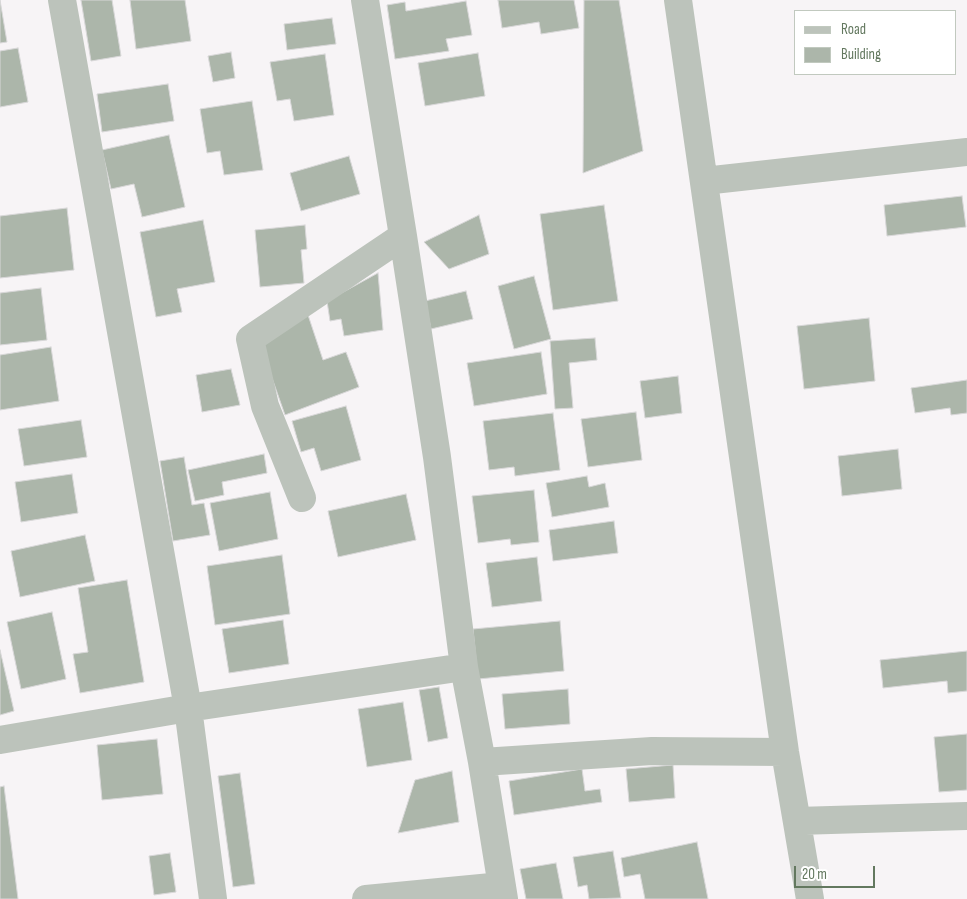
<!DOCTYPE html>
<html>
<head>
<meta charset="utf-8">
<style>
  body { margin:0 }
  #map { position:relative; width:967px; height:899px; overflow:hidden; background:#f7f4f6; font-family:"Sofia Sans Condensed",sans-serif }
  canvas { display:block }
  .legend { position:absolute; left:794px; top:10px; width:162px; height:65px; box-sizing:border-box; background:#fff; border:1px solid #c1c9bf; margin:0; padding:6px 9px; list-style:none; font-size:15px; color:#63785f }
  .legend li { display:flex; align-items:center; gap:10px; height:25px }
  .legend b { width:25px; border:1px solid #c1c9bf }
  .scale { position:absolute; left:794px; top:866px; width:81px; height:22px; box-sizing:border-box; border:2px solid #63785f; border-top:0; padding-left:6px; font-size:15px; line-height:18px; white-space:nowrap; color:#63785f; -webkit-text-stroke:4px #fff; paint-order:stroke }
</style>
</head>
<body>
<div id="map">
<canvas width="967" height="899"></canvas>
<ul class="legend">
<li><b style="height:6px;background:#bcc3bb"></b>Road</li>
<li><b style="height:14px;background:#acb6aa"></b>Building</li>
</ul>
<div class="scale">20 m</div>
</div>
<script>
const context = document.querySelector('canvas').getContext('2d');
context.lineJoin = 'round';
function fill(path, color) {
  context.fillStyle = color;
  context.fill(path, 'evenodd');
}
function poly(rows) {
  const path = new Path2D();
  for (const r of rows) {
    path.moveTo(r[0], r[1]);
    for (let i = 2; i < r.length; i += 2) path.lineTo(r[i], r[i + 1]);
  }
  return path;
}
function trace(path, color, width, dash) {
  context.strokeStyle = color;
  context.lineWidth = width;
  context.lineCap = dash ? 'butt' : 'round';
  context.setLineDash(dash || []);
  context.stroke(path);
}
const building = poly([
  [0,0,7,42,0,43,0,0],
  [81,0,112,0,121,56,91,61,81,0],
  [130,0,185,0,191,41,136,49,130,0],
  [498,0,574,0,579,28,541,34,539,22,502,28,498,0],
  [584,0,619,0,643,151,583,173,584,0],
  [466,1,472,35,446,39,449,51,395,59,387,5,405,2,406,11,466,1],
  [332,18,336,44,287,50,284,24,332,18],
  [18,48,28,102,0,107,0,51,18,48],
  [231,52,235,78,213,82,208,56,231,52],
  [478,53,485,96,425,106,418,63,478,53],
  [325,54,334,115,294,121,290,99,277,101,270,62,325,54],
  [168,84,174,121,102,132,97,94,168,84],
  [252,101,263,170,224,175,220,151,207,153,200,109,252,101],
  [169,135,185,207,142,217,134,184,111,189,102,150,169,135],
  [349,156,360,194,301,211,290,173,349,156],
  [962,196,966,227,887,236,884,205,962,196],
  [604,205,618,301,553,310,540,214,604,205],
  [67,208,74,270,0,278,0,216,67,208],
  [479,215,489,254,449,269,424,242,479,215],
  [203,220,215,282,177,289,182,312,156,317,140,232,203,220],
  [305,225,307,249,301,250,304,283,260,287,255,230,305,225],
  [378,273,383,330,344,336,341,319,330,321,327,301,378,273],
  [534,276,551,339,514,349,498,286,534,276],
  [41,288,47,340,0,345,0,293,41,288],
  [466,291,473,319,431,329,425,301,466,291],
  [308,315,323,360,346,352,359,387,285,415,259,341,308,315],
  [869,318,875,381,804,389,797,326,869,318],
  [595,338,597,360,569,363,573,408,555,409,550,341,595,338],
  [51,347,59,401,0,410,0,355,51,347],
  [541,352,547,394,474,406,467,363,541,352],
  [231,369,240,405,202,412,196,375,231,369],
  [678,376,682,413,645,418,640,381,678,376],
  [967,380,967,413,951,415,950,408,915,413,911,388,967,380],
  [346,406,361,460,321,471,314,448,301,452,292,421,346,406],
  [636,412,642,460,588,467,581,419,636,412],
  [553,413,560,470,515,476,514,467,489,470,483,421,553,413],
  [81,420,87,457,24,466,18,429,81,420],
  [898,449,902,489,842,496,838,456,898,449],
  [264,454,267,473,222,482,224,495,195,501,188,470,264,454],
  [184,457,192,505,204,503,210,535,173,541,160,461,184,457],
  [72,474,78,513,21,522,15,482,72,474],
  [587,476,589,487,605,483,609,507,552,517,546,483,587,476],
  [534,490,539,542,511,545,510,539,478,543,472,496,534,490],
  [270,492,278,539,219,551,210,503,270,492],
  [406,494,416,540,338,557,328,511,406,494],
  [614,521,618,553,553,561,549,530,614,521],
  [85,535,95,581,20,597,11,551,85,535],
  [282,555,290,614,215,625,207,566,282,555],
  [537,557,542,601,492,607,486,563,537,557],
  [127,580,144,682,80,693,73,654,88,652,78,588,127,580],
  [52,612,66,679,21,689,7,622,52,612],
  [283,620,289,664,229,673,222,629,283,620],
  [560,621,564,671,478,679,473,629,560,621],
  [0,650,14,711,0,715,0,650],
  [967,651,967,691,948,693,947,681,883,688,880,660,967,651],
  [439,687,448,738,428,742,419,690,439,687],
  [568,689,570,724,505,729,502,694,568,689],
  [403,702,412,760,367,767,358,709,403,702],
  [967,734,967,790,939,792,934,737,967,734],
  [157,739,163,794,102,800,97,745,157,739],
  [673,765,675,798,629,802,626,769,673,765],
  [582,769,585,791,600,789,602,802,514,815,509,781,582,769],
  [452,771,459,822,398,833,415,780,452,771],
  [240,773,255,884,233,887,218,776,240,773],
  [4,786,18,899,0,899,0,787,4,786],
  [697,842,708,899,645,899,640,874,624,877,621,858,697,842],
  [613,851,621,898,589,899,587,885,578,887,573,857,613,851],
  [170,853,176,892,154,895,149,856,170,853],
  [556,863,563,899,526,899,520,869,556,863]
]);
fill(building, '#acb6aa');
trace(building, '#d8d7d8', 1);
trace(poly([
  [62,0,188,708,213,899],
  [365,0,403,236,437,457,464,667,482,762,504,899],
  [678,0,785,752,810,899],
  [704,181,967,152],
  [302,498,265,406,250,339,403,236],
  [0,740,188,708,464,667],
  [482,762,652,751,785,752],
  [797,821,967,816],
  [366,899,502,886]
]), '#bcc3bb', 28);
</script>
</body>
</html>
